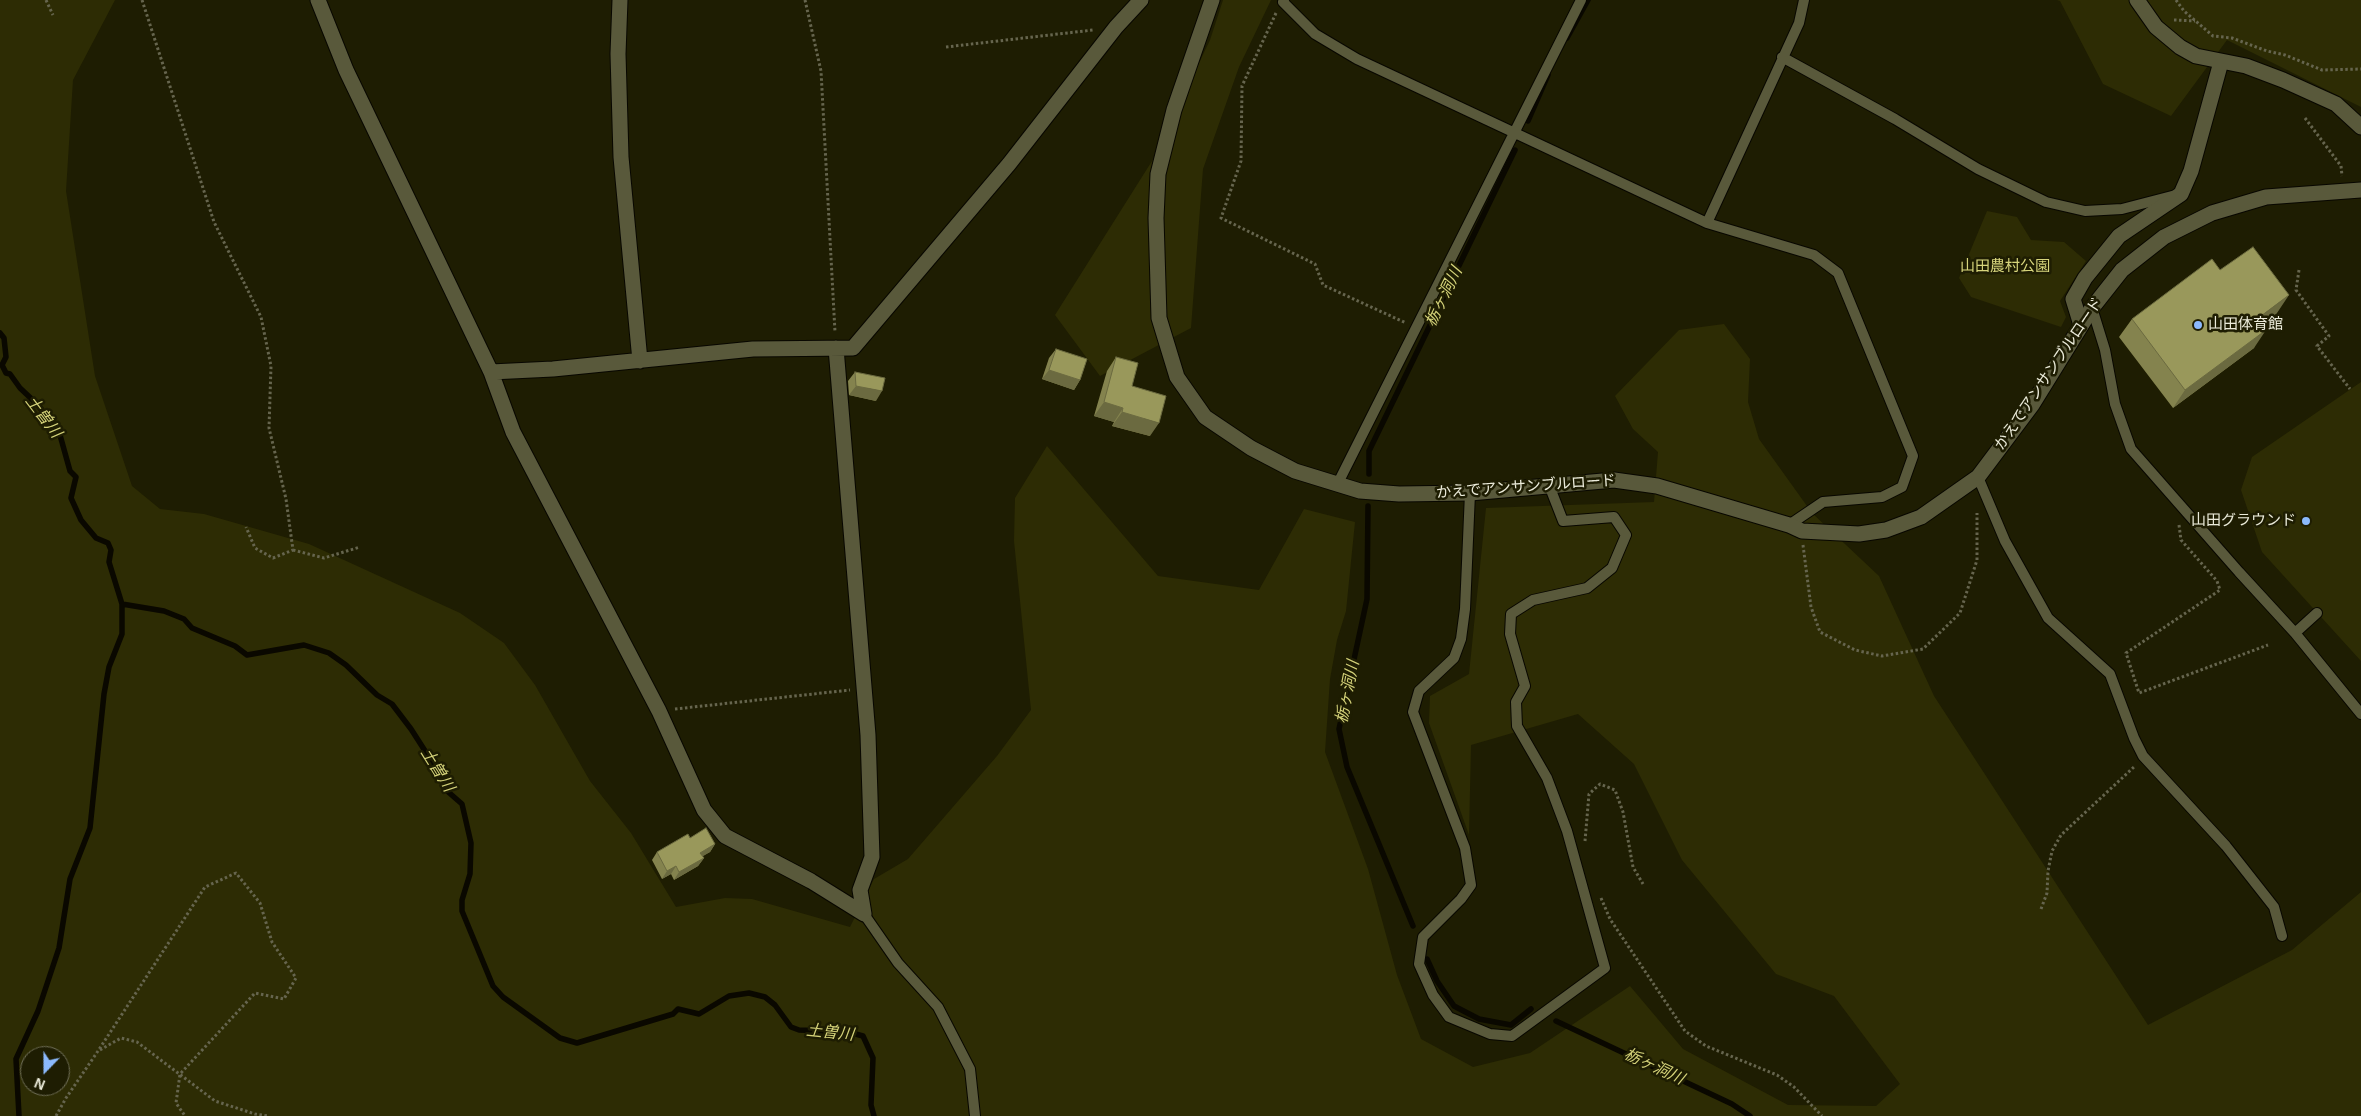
<!DOCTYPE html>
<html>
<head>
<meta charset="utf-8">
<style>
  body { margin:0 }
  #map { position:relative; width:2361px; height:1116px; overflow:hidden; background:#1e1d02; font-family:Helvetica,sans-serif }
  canvas { display:block }
  .north { position:absolute; left:20px; top:1046px; width:50px; height:50px; box-sizing:border-box; background:#1e1d02; border:1px solid #706f58; border-radius:50%; rotate:202deg; font-size:14px; font-weight:700; line-height:20px; text-align:center; color:#ebebda }
  .north::after { content:''; display:block; margin:auto; width:18px; height:22px; background:#8bb9fc; clip-path:polygon(50% 0,100% 100%,50% 72%,0 100%) }
</style>
</head>
<body>
<div id="map">
<canvas width="2361" height="1116"></canvas>
<div class="north">N</div>
</div>
<script>
const context = document.querySelector('canvas').getContext('2d');
context.lineJoin = 'round';
function fill(path, color) {
  context.fillStyle = color;
  context.fill(path, 'evenodd');
}
function poly(rows) {
  const path = new Path2D();
  for (const r of rows) {
    path.moveTo(r[0], r[1]);
    for (let i = 2; i < r.length; i += 2) path.lineTo(r[i], r[i + 1]);
  }
  return path;
}
function trace(path, color, width, dash) {
  context.strokeStyle = color;
  context.lineWidth = width;
  context.lineCap = dash ? 'butt' : 'round';
  context.setLineDash(dash || []);
  context.stroke(path);
}
function drawText(font, color, halo, rows, align = 'center') {
  context.font = font + ' Helvetica,"Noto Sans JP",sans-serif';
  context.lineWidth = 5;
  context.setLineDash([]);
  context.textBaseline = 'middle';
  context.strokeStyle = halo;
  context.fillStyle = color;
  for (const [text, x, y, turn = 0] of rows) {
    context.save();
    context.translate(x, y);
    context.rotate((+turn || 0) * Math.PI / 180);
    context.textAlign = isNaN(turn) ? turn : align;
    if (halo) context.strokeText(text, 0, 0);
    context.fillText(text, 0, 0);
    context.restore();
  }
}
fill(poly([
  [0,0,115,0,73,80,66,191,95,376,132,486,160,509,204,514,309,544,460,613,504,643,535,685,590,781,631,833,676,907,725,898,752,899,850,927,874,879,908,859,997,756,1031,710,1014,541,1015,498,1047,446,1158,576,1259,590,1304,509,1355,522,1346,611,1337,640,1330,679,1325,752,1368,869,1397,975,1421,1039,1473,1067,1530,1053,1630,986,1683,1049,1788,1105,1876,1106,1900,1084,1834,996,1776,974,1682,860,1634,764,1578,714,1471,745,1469,835,1429,723,1430,696,1469,674,1486,508,1654,502,1658,452,1633,429,1615,396,1679,330,1724,324,1750,359,1748,402,1759,439,1812,513,1879,576,1934,696,2148,1025,2292,950,2361,892,2361,1116,0,1116],
  [30,1056,60,1056,60,1086,30,1086],
  [1223,0,1271,0,1239,67,1203,169,1191,328,1100,376,1055,315,1152,161,1210,40],
  [2057,0,2361,0,2361,107,2227,40,2171,116,2103,84,2060,1],
  [1987,211,2017,217,2031,240,2064,242,2086,261,2060,301,2066,317,2061,327,1971,297,1959,278],
  [2361,382,2361,661,2262,552,2241,490,2252,457]
]), '#2d2c04');
trace(poly([
  [1567,38,1588,0],
  [1528,121,1548,75],
  [0,333,4,338,6,357,2,365,6,373,10,374,20,388,38,405,60,435,70,471,76,477,71,498,81,520,96,538,108,543,111,550,109,562,122,604,122,634,109,667,104,694,90,828,70,879,59,948,38,1011,16,1059,19,1116],
  [1369,474,1369,451,1515,150],
  [1368,506,1367,599,1339,729,1347,767,1413,926],
  [122,604,164,611,184,619,192,628,235,646,247,655,304,645,329,653,346,665,377,695,392,704,411,729,436,768,446,790,462,804,471,843,470,874,462,900,462,911,493,986,503,997,560,1038,577,1043,673,1014,678,1009,699,1014,729,996,749,993,765,997,775,1005,791,1027,799,1030,848,1032,863,1036,873,1058,871,1105,874,1116],
  [1427,959,1437,981,1454,1006,1479,1019,1511,1025,1531,1009],
  [1556,1021,1732,1104,1750,1116]
]), '#0a0800', 5.5);
const lane = poly([
  [1284,0,1283,2,1315,34,1357,59,1707,223,1814,255,1838,273,1913,456,1902,487,1882,497,1823,502,1789,525],
  [1782,57,1895,119,1978,169,2046,202,2085,211,2122,209,2172,196],
  [1707,223,1799,23,1804,0],
  [2092,308,2105,350,2115,404,2131,449,2239,572,2295,633,2361,714],
  [1978,477,2005,541,2048,618,2110,674,2134,738,2143,756,2226,846,2274,907,2282,936],
  [1337,485,1581,0],
  [1470,493,1465,609,1461,639,1454,658,1419,691,1413,712,1465,848,1471,885,1461,899,1423,937,1419,964,1433,995,1449,1017,1490,1034,1512,1036,1605,968,1567,831,1547,778,1517,726,1516,702,1525,686,1510,634,1511,614,1533,600,1587,588,1612,568,1626,535,1614,517,1563,521,1549,485],
  [2295,633,2317,613],
  [864,914,898,963,938,1007,970,1069,975,1116]
]);
const street = poly([
  [318,0,346,70,491,372,513,432,659,711,704,810,725,836,811,881,864,914],
  [620,0,618,54,621,157,640,361],
  [2137,0,2156,27,2180,47,2196,56,2246,66,2283,80,2336,104,2361,127],
  [2081,325,2073,299,2085,278,2119,236,2181,194,2191,171,2221,62],
  [836,348,868,735,872,857,860,890,864,914],
  [491,372,553,369,753,349,853,348,1009,164,1116,27,1141,0]
]);
const secondary = poly([
  [1212,0,1174,110,1158,174,1156,218,1159,318,1177,377,1205,417,1251,448,1295,471,1360,491,1399,494,1470,493,1614,480,1657,486,1789,525,1802,531,1859,534,1886,530,1921,517,1978,477,2032,405,2092,308,2122,270,2164,237,2212,213,2266,197,2361,190]
]);
trace(lane, '#080700', 12);
trace(street, '#080700', 17);
trace(secondary, '#080700', 17);
trace(poly([
  [46,0,53,15],
  [142,0,214,222,261,317,271,366,269,428,286,499,293,550,273,558,255,548,246,527],
  [805,0,821,71,835,332],
  [2176,0,2184,11,2213,36,2232,38,2267,51,2285,55,2322,70,2361,69],
  [1276,13,1242,86,1241,161,1221,218,1315,264,1323,285,1406,323],
  [2174,20,2195,21],
  [946,47,1093,30],
  [2305,118,2341,166,2342,176],
  [2299,270,2296,290,2329,336,2317,346,2350,389],
  [2179,525,2181,540,2217,581,2220,590,2126,653,2139,693,2268,645],
  [1803,545,1811,607,1820,632,1855,650,1882,656,1923,649,1960,613,1977,560,1977,513],
  [293,550,324,558,360,547],
  [675,709,850,690],
  [1585,841,1589,794,1600,784,1615,790,1623,812,1633,867,1643,884],
  [1601,898,1610,919,1685,1031,1706,1046,1777,1075,1794,1087,1822,1116],
  [2041,909,2047,893,2048,871,2052,851,2061,835,2135,766],
  [100,1050,121,1038,137,1042,215,1101,255,1114,268,1116],
  [56,1116,66,1098,98,1051,205,887,236,873,260,903,272,942,296,978,284,999,255,993,180,1074,176,1103,185,1116]
]), '#66654e', 3, [2.5, 2.5]);
trace(lane, '#59593b', 10);
trace(street, '#59593b', 15);
trace(secondary, '#59593b', 15);
fill(poly([
  [2277,313,2261,324,2254,348,2173,408,2119,337,2132,319],
  [1056,349,1080,380,1074,390,1042,379,1049,358],
  [1116,357,1132,386,1150,436,1112,426,1114,422,1094,416,1107,371],
  [855,372,876,401,849,395,848,381],
  [690,838,715,844,710,852,702,856,704,858,698,866,674,880,671,874,662,879,652,860,657,852]
]), '#84834e');
fill(poly([
  [2289,295,2277,313,2245,337,2257,319],
  [2266,330,2254,348,2173,408,2185,390],
  [1049,370,1080,380,1074,390,1042,379],
  [856,386,882,391,876,401,849,395],
  [1104,402,1123,408,1114,422,1094,416],
  [1122,412,1159,423,1150,436,1112,426],
  [715,844,710,852,695,861,700,853],
  [704,858,698,866,674,880,679,872],
  [676,866,671,874,662,879,667,871]
]), '#6b6a40');
const building = poly([
  [2253,247,2289,295,2257,319,2266,330,2185,390,2132,319,2212,259,2220,270,2253,247],
  [1056,349,1087,359,1080,380,1049,370,1056,349],
  [1116,357,1138,363,1132,386,1166,396,1159,423,1122,412,1123,408,1104,402,1116,357],
  [855,372,885,378,882,391,856,386,855,372],
  [706,828,715,844,700,853,704,858,679,872,676,866,667,871,657,852,688,834,690,838,706,828]
]);
fill(building, '#99985b');
trace(building, '#6b6a40', 1);
for (const [x, y, r, color] of [
  [2198,325,5,"#8bb9fc"],
  [2306,521,5,"#8bb9fc"]
]) {
  const dot = new Path2D();
  dot.arc(x, y, r, 0, 2 * Math.PI);
  context.fillStyle = color;
  context.fill(dot);
  trace(dot, '#1e1d02', 2);
}
drawText('15px', '#d7d57c', '#1e1d02', [
  ["山田農村公園",2005,267]
]);
drawText('15px', '#ebebda', '#1e1d02', [
  ["山田体育館",2208,325],
  ["山田グラウンド",2296,521,"right"]
], 'left');
drawText('15px', '#ebebda', '#1e1d02', [
  ["かえでアンサンブルロード",2049,374,-56],
  ["かえでアンサンブルロード",1526,487,-4]
]);
drawText('italic 16px', '#d4d279', '#1e1d02', [
  ["栃ヶ洞川",1444,297,-64],
  ["土曽川",43,417,53],
  ["栃ヶ洞川",1348,692,-79],
  ["土曽川",437,770,58],
  ["土曽川",830,1033,6],
  ["栃ヶ洞川",1654,1067,25]
]);
</script>
</body>
</html>
